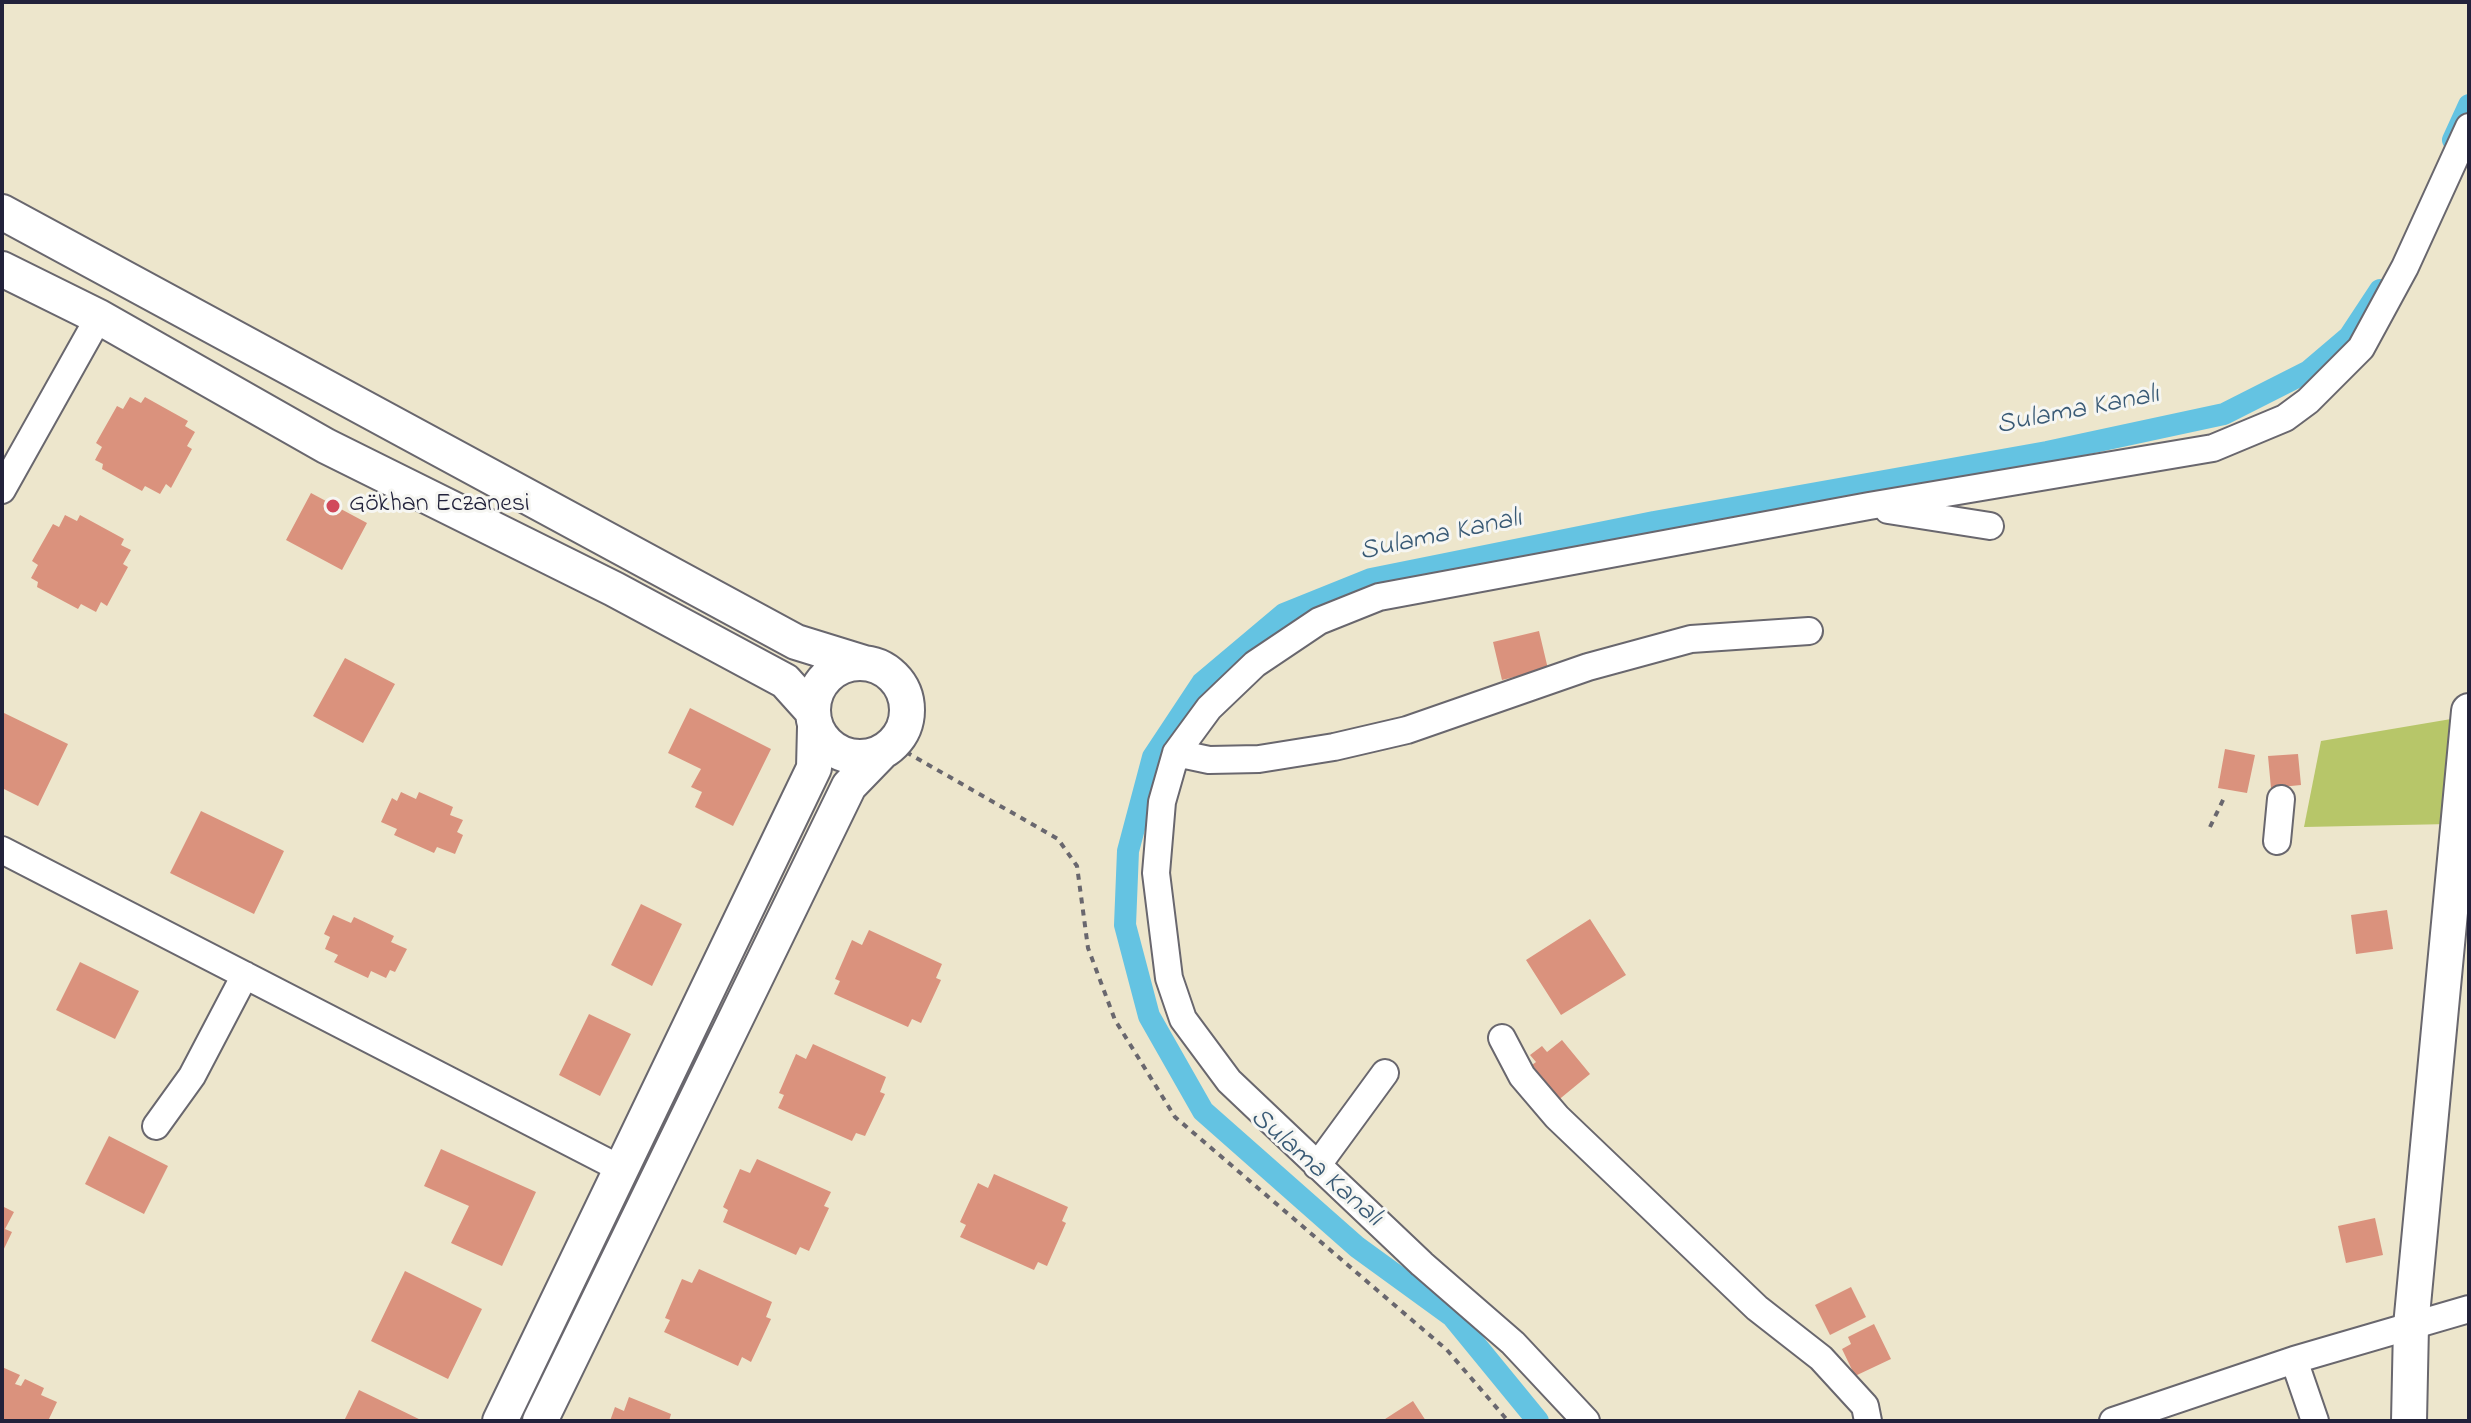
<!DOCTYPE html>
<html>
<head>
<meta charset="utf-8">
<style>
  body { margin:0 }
  #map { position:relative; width:2471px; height:1423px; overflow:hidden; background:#ede6cc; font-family:"Indie Flower",sans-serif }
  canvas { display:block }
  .frame { position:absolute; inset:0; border:4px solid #22223b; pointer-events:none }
</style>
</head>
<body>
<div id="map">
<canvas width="2471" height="1423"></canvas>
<div class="frame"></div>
</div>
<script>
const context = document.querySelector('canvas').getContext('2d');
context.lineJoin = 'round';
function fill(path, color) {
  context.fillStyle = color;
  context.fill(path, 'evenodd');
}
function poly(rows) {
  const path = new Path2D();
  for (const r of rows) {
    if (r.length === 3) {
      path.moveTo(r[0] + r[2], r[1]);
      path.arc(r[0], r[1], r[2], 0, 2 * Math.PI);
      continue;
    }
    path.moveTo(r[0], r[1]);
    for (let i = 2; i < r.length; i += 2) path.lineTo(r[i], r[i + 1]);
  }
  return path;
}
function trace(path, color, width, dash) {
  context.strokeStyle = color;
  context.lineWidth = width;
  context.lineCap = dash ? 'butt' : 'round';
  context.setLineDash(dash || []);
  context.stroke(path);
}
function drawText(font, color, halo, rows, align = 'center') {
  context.font = font + ' "Indie Flower",sans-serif';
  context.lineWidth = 6;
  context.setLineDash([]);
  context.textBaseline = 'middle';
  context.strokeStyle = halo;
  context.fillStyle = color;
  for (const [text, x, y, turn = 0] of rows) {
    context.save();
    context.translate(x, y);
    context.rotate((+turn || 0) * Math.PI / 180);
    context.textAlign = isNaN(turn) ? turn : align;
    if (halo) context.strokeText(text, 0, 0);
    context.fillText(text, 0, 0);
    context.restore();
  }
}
fill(poly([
  [2457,718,2450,824,2304,827,2321,741]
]), '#b7c669');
trace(poly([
  [2453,140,2469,105],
  [1538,1421,1452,1316,1357,1247,1203,1111,1149,1016,1125,925,1128,851,1153,757,1202,683,1284,614,1371,579,1654,522,2047,452,2224,414,2309,371,2349,337,2380,290]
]), '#64c3e2', 22);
fill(poly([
  [130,397,141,403,145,397,188,421,185,426,195,432,187,446,192,449,171,488,166,484,160,494,145,486,142,491,102,469,103,464,95,460,102,447,96,443,117,406,123,409],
  [311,493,367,523,342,570,286,540],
  [65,515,77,521,80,515,124,539,121,545,131,550,123,564,128,567,107,606,101,602,96,612,81,604,78,609,37,587,38,582,31,578,38,565,32,561,53,524,59,527],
  [1539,631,1548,669,1502,680,1493,642],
  [345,658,395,684,363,743,313,716],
  [690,708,771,749,733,826,695,807,702,792,691,787,701,769,668,753],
  [2,712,68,744,38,806,2,788],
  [2225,749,2255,755,2247,793,2218,788],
  [2298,754,2301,785,2271,788,2268,756],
  [401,792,416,799,419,792,453,807,450,815,463,820,457,832,463,835,455,854,437,847,434,853,394,835,397,829,381,822,392,798,397,801],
  [201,811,284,851,254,914,170,873],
  [641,904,682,924,652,986,611,965],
  [2387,910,2393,949,2356,954,2351,915],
  [333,915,351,923,354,917,394,936,391,942,407,949,395,972,390,970,386,978,371,971,368,978,334,962,338,955,325,949,330,937,324,934],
  [1590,919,1626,975,1561,1015,1526,960],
  [869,930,942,964,936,978,941,980,921,1023,912,1019,908,1027,834,994,840,981,835,979,852,940,862,945],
  [80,962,139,991,115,1039,56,1010],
  [589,1014,631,1034,600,1096,559,1075],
  [1562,1040,1590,1074,1556,1102,1528,1068,1536,1062,1530,1055,1542,1046,1547,1052],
  [813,1044,886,1077,880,1092,885,1094,865,1136,856,1133,852,1141,778,1108,784,1095,779,1093,796,1054,806,1059],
  [109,1136,168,1166,144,1214,85,1184],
  [441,1149,536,1192,502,1266,451,1243,469,1206,424,1186],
  [757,1159,831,1192,824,1206,829,1208,809,1251,800,1247,796,1255,723,1222,728,1210,723,1207,740,1169,750,1173],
  [994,1174,1068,1207,1062,1221,1066,1223,1047,1266,1038,1262,1034,1270,960,1237,966,1225,960,1222,978,1183,988,1188],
  [2,1206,14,1212,5,1229,12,1232,2,1253],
  [2375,1218,2383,1255,2346,1263,2338,1226],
  [699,1269,772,1302,766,1317,771,1319,751,1362,742,1357,738,1366,664,1332,670,1320,665,1318,682,1279,692,1283],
  [405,1271,482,1309,448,1379,371,1341],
  [1851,1287,1866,1317,1830,1335,1815,1305],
  [1874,1324,1891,1359,1855,1376,1842,1349,1851,1344,1848,1337],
  [2,1367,20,1375,15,1384,21,1386,25,1379,44,1388,41,1395,57,1402,48,1421,2,1421],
  [359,1390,423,1421,344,1421],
  [629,1397,671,1414,669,1421,610,1421,615,1407,624,1411],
  [1413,1401,1426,1421,1382,1421]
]), '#da927d');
const minor = poly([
  [2,490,99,317],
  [1888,510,1990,526],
  [1176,753,1209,760,1259,759,1334,747,1407,730,1588,667,1691,639,1809,631],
  [2277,841,2281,799],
  [2,850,623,1170],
  [1502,1038,1522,1076,1557,1117,1757,1308,1821,1358,1865,1406,1868,1421],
  [156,1126,192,1076,245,975],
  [1317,1166,1385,1073],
  [2294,1360,2315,1421],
  [1586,1421,1513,1343,1422,1264,1229,1081,1183,1019,1169,978,1156,873,1162,802,1176,753,1209,708,1255,664,1319,621,1379,597,1869,506,2213,448,2285,418,2308,401,2361,348,2405,267,2469,127],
  [2113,1421,2294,1360,2469,1309]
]);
const major = poly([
  [2,212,796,642,864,663],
  [2,269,99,317,326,446,614,589,785,681,812,711],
  [860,710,47],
  [500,1421,814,768,815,727],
  [540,1421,849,786,880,754],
  [2409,1421,2411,1326,2469,711]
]);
trace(minor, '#69676e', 30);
trace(major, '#69676e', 38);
trace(poly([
  [906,752,1058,839,1077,866,1088,948,1115,1020,1175,1117,1447,1350,1508,1421],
  [2210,827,2225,796]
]), '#69676e', 4, [6, 6]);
trace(minor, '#fff', 26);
trace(major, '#fff', 34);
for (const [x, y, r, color] of [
  [333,506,8,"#d1495b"]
]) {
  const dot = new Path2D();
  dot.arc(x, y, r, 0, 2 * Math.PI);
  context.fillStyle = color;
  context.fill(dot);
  trace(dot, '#f6f6f2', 3);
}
drawText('26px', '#22223b', '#f6f6f2', [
  ["Gökhan Eczanesi",349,506]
], 'left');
drawText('italic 28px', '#395a75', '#f6f6f2', [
  ["Sulama Kanalı",2078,412,-11],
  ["Sulama Kanalı",1441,537,-12],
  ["Sulama Kanalı",1315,1169,41]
]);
</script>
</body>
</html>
